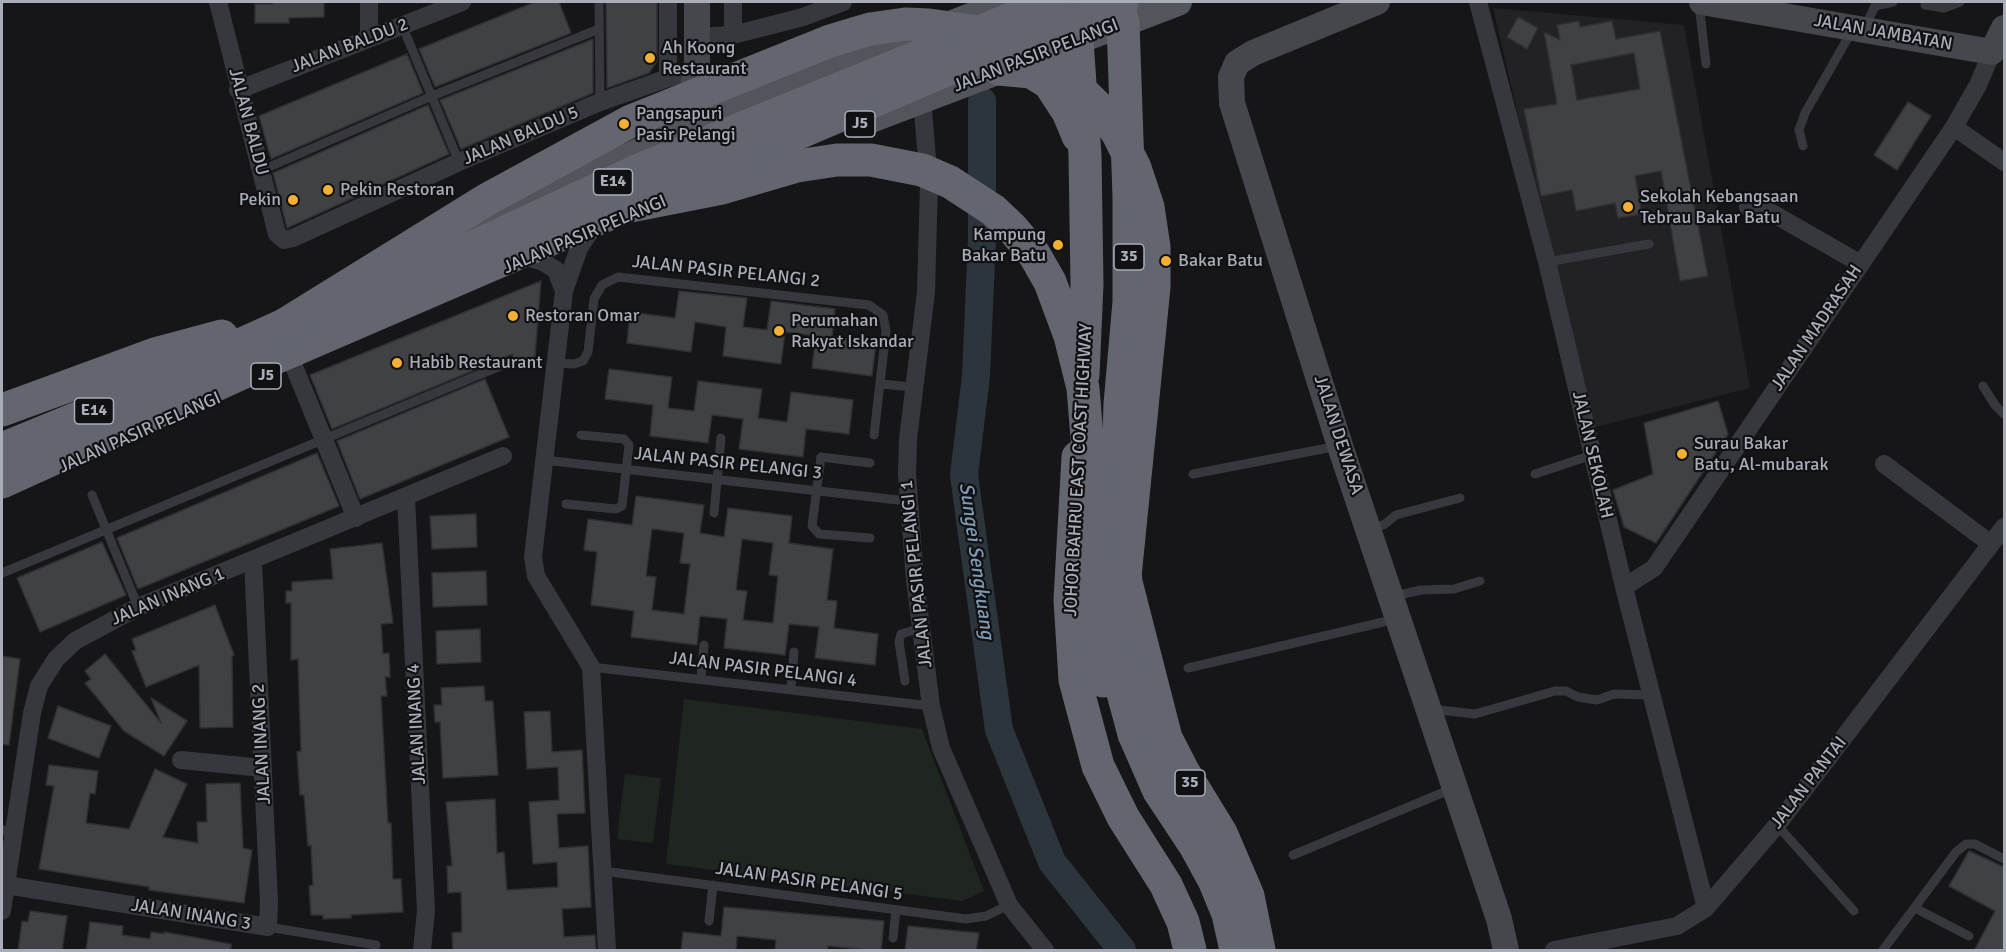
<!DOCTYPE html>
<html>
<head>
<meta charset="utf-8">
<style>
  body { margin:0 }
  #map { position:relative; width:2006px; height:952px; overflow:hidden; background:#161618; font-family:Signika,sans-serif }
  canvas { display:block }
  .frame { position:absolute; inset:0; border:3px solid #a8adb8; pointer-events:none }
</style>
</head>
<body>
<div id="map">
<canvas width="2006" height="952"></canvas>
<div class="frame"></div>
</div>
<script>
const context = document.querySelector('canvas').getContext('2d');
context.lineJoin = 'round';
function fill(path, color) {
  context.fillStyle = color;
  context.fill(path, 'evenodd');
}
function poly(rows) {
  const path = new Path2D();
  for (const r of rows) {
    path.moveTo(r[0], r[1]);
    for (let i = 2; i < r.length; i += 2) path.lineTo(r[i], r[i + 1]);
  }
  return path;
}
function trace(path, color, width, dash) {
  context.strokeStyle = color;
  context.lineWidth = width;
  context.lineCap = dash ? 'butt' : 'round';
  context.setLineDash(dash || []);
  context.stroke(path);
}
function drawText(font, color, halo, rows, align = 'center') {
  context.font = font + ' Signika,sans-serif';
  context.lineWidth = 4.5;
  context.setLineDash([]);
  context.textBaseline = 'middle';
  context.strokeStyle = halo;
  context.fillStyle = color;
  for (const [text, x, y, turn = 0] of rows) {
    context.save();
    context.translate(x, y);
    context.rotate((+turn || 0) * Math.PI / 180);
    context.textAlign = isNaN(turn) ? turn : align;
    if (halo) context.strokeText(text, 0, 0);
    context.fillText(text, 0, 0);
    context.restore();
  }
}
fill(poly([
  [1493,8,1684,25,1750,388,1591,428]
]), '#222225');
fill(poly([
  [684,699,922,729,984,891,962,901,666,864],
  [625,774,661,778,653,843,617,839]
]), '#1e261f');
trace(poly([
  [982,101,982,238,976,376,964,475,999,730,1052,862,1122,950]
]), '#2c353c', 28);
const building = poly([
  [272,2,324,2,324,17,289,18,289,23,255,23,255,4,272,4,272,2],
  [535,2,559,2,571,33,435,87,419,49,535,2],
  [606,2,657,2,657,61,649,73,607,88,606,2],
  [1518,17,1538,28,1527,49,1507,37,1518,17],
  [1579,21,1580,27,1612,21,1616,39,1660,31,1708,276,1680,281,1661,171,1635,176,1642,214,1618,218,1615,203,1576,211,1572,190,1541,196,1524,109,1557,104,1544,32,1560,40,1557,25,1579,21],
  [1634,53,1640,89,1577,100,1571,65,1634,53],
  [593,39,593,93,461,149,440,100,593,39],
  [407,54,423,93,271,159,259,116,407,54],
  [1908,102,1931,116,1897,170,1874,155,1908,102],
  [428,105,449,154,287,228,273,173,428,105],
  [541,281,534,368,511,367,513,354,332,429,310,375,541,281],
  [679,291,747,298,743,327,767,330,771,301,835,309,832,337,876,343,872,376,812,368,816,336,785,332,781,364,723,356,726,327,695,322,691,352,627,343,630,312,675,318,679,291],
  [609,369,672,377,668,408,694,411,698,381,762,389,758,418,787,422,791,392,853,400,849,434,806,429,803,457,739,449,743,419,712,415,708,443,650,436,653,405,605,399,609,369],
  [485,379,509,437,360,499,337,441,485,379],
  [1718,401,1728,434,1656,543,1624,527,1613,490,1653,474,1644,423,1718,401],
  [317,453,339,506,138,589,117,538,317,453],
  [636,496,704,505,700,533,724,537,728,508,792,516,789,543,833,549,827,600,837,601,834,628,878,634,875,665,815,658,819,627,789,624,785,655,724,648,727,619,700,616,697,645,631,637,634,611,591,605,597,552,584,550,588,519,632,525,636,496],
  [652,529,684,533,680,563,690,564,684,614,652,610,656,577,646,576,652,529],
  [742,539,773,543,769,575,778,576,773,623,743,620,747,591,736,590,742,539],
  [476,514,477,547,432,549,430,516,476,514],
  [102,542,126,595,40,632,17,578,102,542],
  [382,543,393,623,381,624,383,654,389,653,390,677,385,677,387,696,381,696,388,823,391,823,393,879,401,879,403,912,351,915,351,918,323,919,323,915,311,915,309,886,313,885,311,845,308,846,304,795,300,795,297,752,301,751,298,659,291,660,291,603,286,603,286,591,292,591,292,582,333,579,330,549,382,543],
  [486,571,487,605,433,607,432,573,486,571],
  [215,605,234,655,232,656,233,727,200,728,199,665,146,687,132,651,136,650,132,639,215,605],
  [480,629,481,662,437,664,436,631,480,629],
  [105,654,161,723,151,698,187,721,164,756,124,731,85,683,91,679,85,671,105,654],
  [2,656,20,659,9,745,2,744,2,656],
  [484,686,485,701,493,701,498,775,443,778,440,722,435,722,434,705,442,705,441,688,484,686],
  [58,706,111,726,99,758,48,738,58,706],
  [550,711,552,752,582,750,585,813,557,814,559,848,588,846,591,907,562,909,564,937,595,935,596,951,453,951,452,933,462,932,461,892,448,893,447,866,452,866,446,802,495,799,497,853,504,852,507,890,558,887,557,862,533,864,529,802,559,800,558,767,527,769,524,712,550,711],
  [49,765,98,771,95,794,90,793,86,823,129,829,155,769,187,784,163,837,198,843,197,822,207,822,206,784,240,783,243,848,252,850,244,903,149,890,149,887,39,869,54,786,46,785,49,765],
  [1969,851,2004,867,2004,951,1974,951,1995,911,1949,886,1969,851],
  [724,907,884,921,881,951,828,946,827,951,775,951,776,940,737,936,736,951,681,951,683,932,721,936,724,907],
  [30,911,67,916,62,951,18,951,22,921,28,922,30,911],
  [90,922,123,926,122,935,150,939,151,932,164,934,164,932,231,944,231,951,86,951,90,922],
  [908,926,979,933,976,951,905,951,908,926]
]);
fill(building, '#404145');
trace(building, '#303034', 1.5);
trace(poly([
  [599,2,600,102],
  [1699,4,1706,64],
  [1925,5,1944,8,1960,2],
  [402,25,459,162],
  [1864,29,1875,6,1893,2],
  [1803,146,1799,130,1805,113,1853,29],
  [260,171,432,96,599,29],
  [1547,262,1649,244],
  [556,363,574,364,583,361,588,352,594,299,602,285,618,277,869,305,883,315,886,331,874,435],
  [881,384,913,387],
  [1983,386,1995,405,2004,414],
  [544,460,907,501],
  [870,463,821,457,812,526,819,534,870,538],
  [1193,474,1338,446],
  [1535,474,1592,455],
  [92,495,138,607],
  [566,504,616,509,622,506,629,445,624,439,581,435],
  [714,513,721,438],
  [1370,530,1385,524,1396,515,1460,498],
  [2,573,500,366],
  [1394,596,1421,590,1454,589,1480,581],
  [591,667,931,706],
  [1188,668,1396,619],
  [701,678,704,645],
  [905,681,899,642,901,634,921,628],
  [791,689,794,652],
  [1431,709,1475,714,1555,691,1566,691,1578,697,1597,700,1614,694,1650,695],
  [1777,825,1854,911],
  [2,830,14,832],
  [1293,855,1454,788],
  [603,871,966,919,986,916,1009,905],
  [1915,908,1969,936],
  [709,921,713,885],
  [268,927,376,945],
  [893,938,896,910],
  [1883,950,1956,852,1966,844,1975,844,2004,859]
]), '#37383d', 9);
trace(poly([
  [218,2,277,234,284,240,293,238,459,162,600,102,668,78,697,71],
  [369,2,369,38],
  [668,2,668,78],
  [733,2,733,35],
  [1478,2,1547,262,1624,587,1706,908],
  [697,37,733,35,803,17,843,2],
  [238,90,462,2],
  [922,99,929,182,926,292,908,439,907,474,915,580,931,706,941,748,1009,905,1045,950],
  [1954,127,2004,162],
  [1748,207,1765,209,1861,264],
  [591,230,579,248,564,291,533,557,536,576,591,667,607,950],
  [530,258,543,262,556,270,564,291],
  [293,364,356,518],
  [1884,464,1991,544],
  [406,498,426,911,422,950],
  [1624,587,1654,568,1954,127,1978,85,1992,52],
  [181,760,263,768],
  [6,885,268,927,269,902,253,561],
  [2,911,32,713,39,686,56,659,75,641,138,607,503,456],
  [1554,950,1677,926,1706,908,1777,825,2004,527]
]), '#37383d', 18);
trace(poly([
  [1377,2,1253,53,1237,63,1231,77,1232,103,1340,446,1499,919,1506,950],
  [1702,2,1992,52,2004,28],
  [686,111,697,71,697,2]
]), '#45474d', 26);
trace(poly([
  [858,124,1178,2],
  [430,249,745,103,1010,2]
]), '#53555c', 28);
trace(poly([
  [1065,2,1077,41,1085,155,1087,284,1083,375],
  [1117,2,1123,23,1129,197,1129,302,1120,404,1117,491,1126,582,1166,738,1183,771,1221,833,1248,896,1259,950],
  [999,69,1031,72,1049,83,1068,112,1078,136],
  [2,410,155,354,222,336],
  [2,449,80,417,284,325,469,249,639,170,1053,2],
  [1078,457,1070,600,1075,680,1098,766,1123,817,1166,885,1183,922,1190,950],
  [2,482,273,359,625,207,946,70,1053,30],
  [1134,734,1159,791,1196,847,1214,880,1228,914,1236,950]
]), '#63666e', 33);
trace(poly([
  [1053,30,1122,2],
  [625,207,722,188,797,166,837,160,871,160,922,170,950,182,993,210,1012,228,1034,254,1050,282,1070,336,1083,388,1092,499,1095,627,1103,681],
  [284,325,486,200,631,121,830,41,870,29,905,24,929,25,979,32,1022,47,1066,76,1103,112,1118,134,1135,168,1148,207,1154,247,1154,287,1119,636,1121,686,1134,734]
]), '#63666e', 33);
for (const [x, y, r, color] of [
  [650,58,6,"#f2b134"],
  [624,124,6,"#f2b134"],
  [328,190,6,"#f2b134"],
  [293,200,6,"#f2b134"],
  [1628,207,6,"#f2b134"],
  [1058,245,6,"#f2b134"],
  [1166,261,6,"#f2b134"],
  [513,316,6,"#f2b134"],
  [779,331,6,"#f2b134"],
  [397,363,6,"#f2b134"],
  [1682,454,6,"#f2b134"]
]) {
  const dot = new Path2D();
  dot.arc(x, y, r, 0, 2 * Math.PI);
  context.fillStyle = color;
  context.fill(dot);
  trace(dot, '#111113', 2);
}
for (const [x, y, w] of [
  [860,124,30],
  [613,182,39],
  [1129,257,30],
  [266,376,30],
  [94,411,39],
  [1190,783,30]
]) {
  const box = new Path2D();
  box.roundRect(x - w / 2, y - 13, w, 26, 4.5);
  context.fillStyle = '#111113';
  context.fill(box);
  trace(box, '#a8adb8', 1.5);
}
drawText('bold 16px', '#a8adb8', null, [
  ["J5",860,124],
  ["E14",613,182],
  ["35",1129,257],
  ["J5",266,376],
  ["E14",94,411],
  ["35",1190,783]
]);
drawText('18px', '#a8adb8', '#111113', [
  ["JALAN JAMBATAN",1883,33,10],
  ["JALAN BALDU 2",350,46,-21],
  ["JALAN PASIR PELANGI",1036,56,-21],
  ["JALAN BALDU",248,122,75],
  ["JALAN BALDU 5",521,136,-23],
  ["JALAN PASIR PELANGI",585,235,-23],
  ["JALAN PASIR PELANGI 2",726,272,6],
  ["JALAN MADRASAH",1817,328,-56],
  ["JALAN PASIR PELANGI",140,433,-24],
  ["JALAN DEWASA",1338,435,72],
  ["JALAN SEKOLAH",1592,455,77],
  ["JALAN PASIR PELANGI 3",728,464,6],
  ["JOHOR BAHRU EAST COAST HIGHWAY",1079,470,-87],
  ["JALAN PASIR PELANGI 1",917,574,-96],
  ["JALAN INANG 1",168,597,-23],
  ["JALAN PASIR PELANGI 4",763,670,7],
  ["JALAN INANG 4",417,724,-93],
  ["JALAN INANG 2",262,744,-93],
  ["JALAN PANTAI",1809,783,-52],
  ["JALAN PASIR PELANGI 5",809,882,8],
  ["JALAN INANG 3",191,915,9]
]);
drawText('18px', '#a8adb8', '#111113', [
  ["Ah Koong",662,48],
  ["Restaurant",662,69],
  ["Pangsapuri",636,114],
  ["Pasir Pelangi",636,135],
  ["Pekin Restoran",340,190],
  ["Sekolah Kebangsaan",1640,197],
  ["Tebrau Bakar Batu",1640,218],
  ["Pekin",281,200,"right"],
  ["Kampung",1046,235,"right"],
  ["Bakar Batu",1046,256,"right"],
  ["Bakar Batu",1178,261],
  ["Restoran Omar",525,316],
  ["Perumahan",791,321],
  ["Rakyat Iskandar",791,342],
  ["Habib Restaurant",409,363],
  ["Surau Bakar",1694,444],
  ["Batu, Al-mubarak",1694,465]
], 'left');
drawText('italic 20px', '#7f9bb3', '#111113', [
  ["Sungei Sengkuang",976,561,82]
]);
</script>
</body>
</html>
